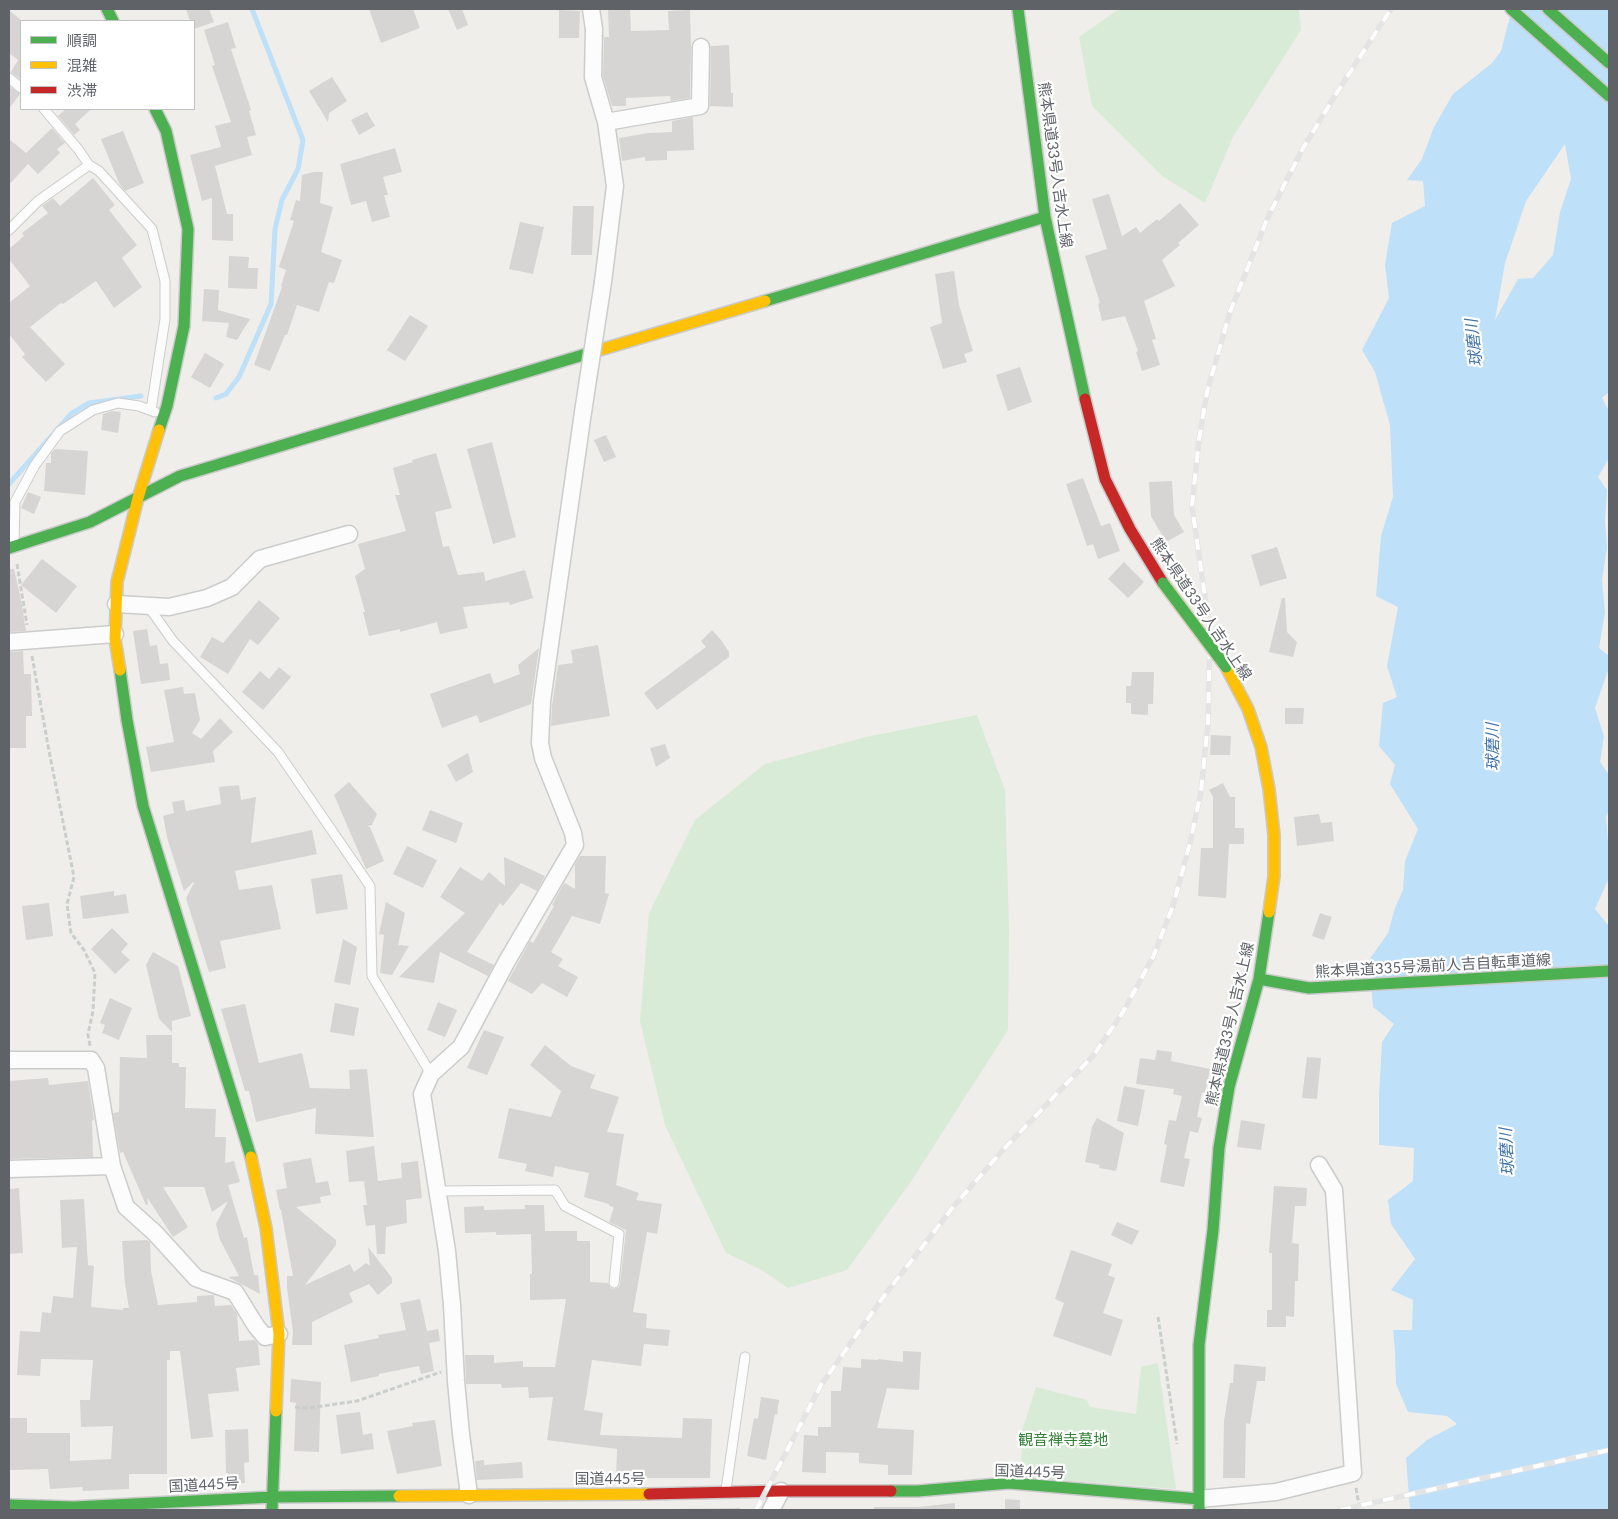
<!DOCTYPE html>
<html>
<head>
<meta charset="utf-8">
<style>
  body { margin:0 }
  #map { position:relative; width:1618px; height:1519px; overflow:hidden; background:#efeeea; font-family:Lato,"Noto Sans JP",sans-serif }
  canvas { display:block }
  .frame { position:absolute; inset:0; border:10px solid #5f6368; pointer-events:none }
  .legend { position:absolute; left:20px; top:20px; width:175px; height:90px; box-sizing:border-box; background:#fff; border:1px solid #bfc1c3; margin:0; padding:6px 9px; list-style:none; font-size:15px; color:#5f6368 }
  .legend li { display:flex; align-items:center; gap:10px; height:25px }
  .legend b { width:25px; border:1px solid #bfc1c3 }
</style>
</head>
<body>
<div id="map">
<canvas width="1618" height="1519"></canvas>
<div class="frame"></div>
<ul class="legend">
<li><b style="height:6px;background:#4caf50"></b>順調</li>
<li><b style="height:6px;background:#ffc107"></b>混雑</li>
<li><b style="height:6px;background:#c62828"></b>渋滞</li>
</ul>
</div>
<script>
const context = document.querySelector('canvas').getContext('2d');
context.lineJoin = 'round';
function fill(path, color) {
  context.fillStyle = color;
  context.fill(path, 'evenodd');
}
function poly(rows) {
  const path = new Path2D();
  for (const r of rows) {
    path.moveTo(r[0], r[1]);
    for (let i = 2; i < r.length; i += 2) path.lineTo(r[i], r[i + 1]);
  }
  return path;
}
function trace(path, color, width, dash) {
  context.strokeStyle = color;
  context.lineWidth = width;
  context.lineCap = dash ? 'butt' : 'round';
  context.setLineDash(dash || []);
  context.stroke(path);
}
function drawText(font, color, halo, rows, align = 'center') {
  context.font = font + ' Lato,"Noto Sans JP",sans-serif';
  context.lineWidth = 4.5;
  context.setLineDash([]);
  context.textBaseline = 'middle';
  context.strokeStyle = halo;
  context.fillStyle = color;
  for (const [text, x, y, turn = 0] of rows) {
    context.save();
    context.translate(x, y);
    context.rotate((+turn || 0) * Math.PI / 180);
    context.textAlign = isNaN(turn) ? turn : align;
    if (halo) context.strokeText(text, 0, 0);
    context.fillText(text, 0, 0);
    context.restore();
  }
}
fill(poly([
  [1119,9,1299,9,1301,30,1233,137,1205,203,1162,176,1092,106,1079,37],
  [977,715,1005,790,1009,929,1008,1030,910,1183,847,1270,788,1288,762,1270,726,1253,665,1125,640,1021,649,913,695,820,765,764,866,737],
  [1158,1363,1176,1489,1021,1477,1022,1431,1036,1387,1087,1400,1090,1407,1136,1414,1141,1367]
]), '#d8ebd6');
fill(poly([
  [1512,9,1609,9,1609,392,1602,398,1609,411,1609,458,1598,477,1607,490,1605,521,1607,547,1602,580,1605,613,1599,648,1609,656,1609,668,1595,708,1604,736,1600,762,1609,775,1609,810,1606,816,1609,857,1609,878,1595,909,1608,925,1609,925,1609,1510,1410,1510,1406,1458,1427,1440,1457,1424,1447,1416,1408,1412,1396,1384,1395,1351,1393,1330,1412,1330,1413,1300,1391,1290,1415,1259,1391,1224,1388,1200,1413,1181,1414,1148,1379,1145,1379,1097,1382,1042,1394,1024,1373,1007,1369,960,1388,933,1395,908,1403,890,1405,861,1418,829,1390,784,1395,765,1379,746,1383,703,1397,697,1387,666,1398,607,1376,596,1381,536,1393,497,1390,425,1375,372,1362,350,1389,298,1385,265,1392,223,1425,206,1423,181,1407,180,1422,159,1434,127,1453,94,1492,63,1501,51],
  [1565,144,1571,179,1560,212,1553,255,1533,278,1518,279,1495,320,1505,263,1526,201]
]), '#bfe0f9');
trace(poly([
  [216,398,226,394,239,377,271,304,275,229,282,200,298,169,303,140,252,9],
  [9,484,71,414,89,403,141,396]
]), '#bfe0f9', 5);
fill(poly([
  [186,9,209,9,214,22,194,29,194,21,190,21],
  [369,9,413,9,420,28,381,43],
  [448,9,462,9,468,25,457,30],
  [608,9,630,9,631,31,669,30,668,11,690,10,691,46,690,98,671,101,670,96,626,98,626,106,612,106,603,76,604,37,609,37],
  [9,10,21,20,21,80,11,72,18,60,9,53],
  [559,10,580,11,579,38,559,38],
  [228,22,236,48,231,49,251,110,249,111,256,135,247,137,252,155,215,166,227,214,233,214,233,241,212,240,212,198,202,201,190,155,221,147,215,126,231,122,212,66,215,65,204,30],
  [729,45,731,93,733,93,733,107,710,106,711,46],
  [332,77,347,101,329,113,328,122,309,91],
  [9,86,20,94,9,109],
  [66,109,91,109,75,124,80,130,74,135,58,116],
  [367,112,375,126,359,135,351,120],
  [693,117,694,150,667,151,667,160,645,161,645,157,622,161,619,138,649,133,672,132,672,121],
  [52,128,65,143,57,149,60,153,38,174,28,164,9,185,9,139,26,153],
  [123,131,144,183,125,191,119,183,101,139],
  [395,148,402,172,383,177,388,195,384,195,390,217,372,222,366,201,351,205,340,164],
  [314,172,323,172,320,203,333,207,321,252,342,260,334,283,329,282,319,312,297,305,287,335,285,335,270,371,254,365,282,287,281,286,286,270,279,267,294,221,290,220,296,200,300,201,302,175],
  [93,178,115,205,109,210,137,245,122,258,142,287,114,308,96,281,63,304,61,303,30,327,65,364,46,382,22,357,25,354,9,334,9,303,30,286,9,259,9,249,24,236,22,233,48,213,42,206,53,198,60,206],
  [1109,194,1122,236,1136,227,1140,233,1157,219,1159,221,1180,203,1199,225,1178,243,1180,245,1162,260,1175,286,1144,301,1156,339,1152,340,1160,365,1142,371,1136,352,1138,351,1125,316,1102,321,1098,304,1100,303,1085,256,1107,249,1092,199],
  [573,206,594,206,592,255,571,255],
  [520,222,544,227,533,274,509,269],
  [229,256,249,257,248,268,258,268,257,289,228,288],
  [954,271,959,305,973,351,964,354,967,362,943,369,930,327,942,323,935,274],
  [204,289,219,290,218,310,250,319,237,340,226,337,229,323,202,321],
  [410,315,428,326,405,361,387,350],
  [205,353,224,364,210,388,191,377],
  [1020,367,1032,402,1008,411,996,375],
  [112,411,121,412,118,433,101,430,103,414],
  [606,435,616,457,604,462,594,440],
  [492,442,516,537,493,544,467,449],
  [55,449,88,451,85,495,44,491,46,463,51,463,51,453],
  [436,453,452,508,435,512,443,547,449,546,458,575,484,572,485,581,525,570,533,598,510,605,509,602,463,607,468,628,440,634,437,622,400,632,400,629,369,636,363,612,365,612,355,576,365,569,358,544,406,531,395,495,400,495,393,468,413,462,412,460],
  [1083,478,1101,526,1110,523,1120,551,1098,559,1093,544,1087,546,1066,484],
  [1172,481,1174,515,1184,532,1166,542,1151,516,1149,482],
  [28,492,41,497,34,514,21,508],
  [1277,547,1287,578,1260,586,1251,555],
  [42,559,77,586,56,613,21,585],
  [1124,562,1144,582,1128,598,1108,579],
  [9,569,14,569,21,600,26,631,10,632],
  [1282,598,1285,598,1287,632,1297,642,1293,657,1269,652],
  [259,600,280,618,258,645,250,639,228,674,200,657,212,637,223,643],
  [147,629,150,646,157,645,160,664,168,663,170,680,141,684,133,631],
  [712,630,721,640,729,652,729,657,657,710,644,693,706,647,701,641],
  [598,645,610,716,551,726,552,706,558,665,573,663,571,650],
  [539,648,531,704,480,723,477,715,442,728,430,694,490,673,494,684,520,674,518,665],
  [23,651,24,674,31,674,32,716,26,716,26,748,9,748,9,654,10,654,10,652],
  [279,667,291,677,263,710,242,692,260,671,269,679],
  [1132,672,1154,672,1153,704,1148,704,1148,715,1131,714,1131,703,1126,703,1126,686,1131,686],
  [183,687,184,694,195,693,200,720,192,733,201,739,220,718,233,732,213,751,215,762,151,772,146,747,174,742,164,690],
  [1285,708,1304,708,1303,724,1285,724],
  [1211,735,1231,736,1230,755,1210,755],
  [665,744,670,758,656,767,650,748],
  [468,753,473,772,456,782,447,765],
  [349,782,377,814,372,825,367,826,370,827,384,861,366,869,334,795],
  [1223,783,1230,797,1235,797,1235,828,1244,828,1244,844,1229,844,1226,898,1198,896,1201,848,1213,848,1213,797,1209,790],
  [239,785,241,800,256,797,251,843,312,830,317,854,235,871,239,890,272,885,281,929,220,941,226,968,209,972,186,898,194,883,193,882,184,891,168,841,163,816,174,813,172,802,184,800,186,811,221,804,219,787],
  [430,810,463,823,456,843,422,830],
  [1319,814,1321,823,1332,822,1334,841,1297,846,1294,817],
  [407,846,437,860,423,888,393,874],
  [580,856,606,856,605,893,609,894,600,924,572,916,551,952,563,959,558,966,578,977,567,997,542,983,532,994,508,981,530,941,533,943,554,906,552,905,563,885,565,883,575,889,575,864],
  [504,857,545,876,537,891,521,883,503,906,500,903,467,952,494,965,488,976,440,952,434,983,399,977,465,913,440,897,460,867,482,881,489,872,505,886],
  [342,874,348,909,316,914,311,879],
  [114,891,114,896,126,894,129,913,83,919,80,896],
  [386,902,405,913,398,945,409,946,392,975,380,973,384,935,379,934],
  [49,903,53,936,26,940,22,906],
  [1320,913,1332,917,1324,940,1312,936],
  [112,928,128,944,121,952,130,960,115,974,91,949],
  [343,939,357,947,350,985,334,982],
  [153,952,178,966,191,1016,172,1021,172,1032,159,1019,146,965],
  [110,998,132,1008,119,1040,102,1033,105,1025,100,1023],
  [438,1002,457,1010,445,1037,427,1030],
  [335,1003,359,1008,354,1036,330,1032],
  [245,1004,259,1063,302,1053,310,1088,350,1089,349,1070,367,1069,374,1137,315,1134,316,1108,256,1122,249,1091,245,1091,221,1009],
  [484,1030,504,1037,487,1075,467,1068],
  [146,1035,172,1035,172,1063,179,1063,179,1067,186,1067,185,1108,216,1109,215,1137,226,1137,225,1163,234,1161,240,1182,228,1185,244,1238,247,1237,254,1275,258,1275,260,1294,228,1277,239,1276,220,1240,216,1224,228,1201,212,1212,204,1187,163,1187,188,1227,173,1237,147,1197,148,1204,146,1205,123,1152,120,1153,113,1113,119,1112,120,1057,147,1058],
  [545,1045,571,1066,595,1075,590,1088,619,1097,607,1132,624,1134,616,1185,639,1193,636,1200,662,1204,657,1234,647,1232,633,1312,647,1314,646,1328,670,1330,668,1346,644,1344,641,1366,592,1360,584,1410,603,1413,600,1435,682,1438,683,1418,712,1419,710,1478,616,1478,617,1449,547,1440,553,1397,529,1398,528,1387,502,1388,501,1384,466,1384,465,1355,494,1355,494,1363,523,1361,523,1367,555,1367,566,1299,530,1300,530,1274,532,1274,531,1234,496,1235,496,1232,465,1233,464,1207,484,1206,484,1210,525,1209,525,1205,544,1205,545,1231,577,1231,577,1241,590,1241,590,1282,608,1283,610,1288,614,1289,619,1287,620,1284,626,1230,609,1222,614,1207,609,1206,609,1204,584,1197,589,1173,555,1166,553,1177,525,1171,527,1164,498,1158,509,1108,551,1117,561,1091,530,1065],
  [1157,1050,1172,1052,1171,1061,1210,1069,1205,1093,1202,1092,1197,1117,1202,1118,1198,1133,1190,1131,1184,1158,1190,1159,1184,1187,1160,1182,1167,1145,1164,1144,1169,1120,1176,1121,1182,1096,1173,1094,1174,1089,1136,1084,1140,1058,1155,1060],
  [1307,1057,1321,1058,1317,1099,1302,1098],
  [48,1078,49,1085,88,1081,94,1120,92,1121,93,1157,9,1159,9,1081],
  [1124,1086,1145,1090,1138,1126,1117,1121],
  [1097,1118,1124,1133,1116,1171,1099,1168,1100,1165,1085,1162,1092,1127],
  [1241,1120,1265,1124,1261,1150,1237,1147],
  [374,1146,378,1181,402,1178,401,1163,418,1161,422,1198,406,1200,407,1223,386,1227,385,1254,377,1254,375,1225,366,1226,363,1205,367,1205,364,1181,349,1182,346,1151],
  [311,1158,316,1183,328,1181,331,1195,320,1197,321,1203,296,1207,336,1240,336,1245,305,1285,350,1264,354,1272,366,1263,370,1266,368,1247,392,1278,392,1283,378,1295,369,1284,349,1293,353,1302,312,1322,312,1345,292,1345,293,1332,287,1288,287,1276,293,1276,281,1210,280,1210,276,1190,287,1188,283,1163],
  [1274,1186,1307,1188,1306,1206,1295,1206,1292,1243,1299,1244,1298,1281,1295,1281,1294,1317,1286,1316,1286,1327,1267,1327,1267,1310,1272,1310,1272,1253,1269,1253],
  [19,1188,23,1253,9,1254,9,1189],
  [84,1199,88,1265,94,1266,91,1307,123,1310,123,1308,129,1308,125,1284,122,1241,147,1240,150,1242,151,1271,158,1305,197,1302,197,1296,214,1295,215,1306,231,1305,237,1314,239,1341,254,1340,258,1344,260,1365,236,1368,239,1391,208,1394,213,1437,191,1439,180,1351,170,1351,170,1360,167,1360,167,1474,129,1474,129,1489,83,1491,82,1487,50,1489,48,1469,9,1470,9,1418,27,1418,27,1433,70,1433,70,1461,111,1459,113,1426,81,1427,80,1400,90,1400,93,1360,41,1359,40,1376,17,1375,20,1331,40,1332,42,1312,51,1313,53,1296,73,1298,77,1247,62,1248,60,1200],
  [1117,1222,1139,1231,1132,1245,1111,1235],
  [1071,1250,1112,1264,1108,1275,1115,1278,1103,1313,1123,1320,1111,1356,1053,1336,1064,1303,1055,1299],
  [420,1299,427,1331,438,1329,440,1341,429,1343,434,1371,421,1374,419,1366,379,1374,379,1376,351,1382,344,1345,379,1338,378,1335,406,1330,400,1303],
  [903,1351,921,1352,919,1390,887,1388,877,1428,914,1430,912,1475,888,1475,888,1465,859,1463,859,1453,826,1452,826,1473,802,1472,804,1435,818,1436,818,1427,831,1427,831,1391,841,1391,843,1367,861,1368,861,1359,878,1360,878,1359,903,1362],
  [1234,1364,1266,1367,1265,1381,1257,1381,1250,1424,1246,1423,1245,1478,1223,1478,1224,1421,1230,1383,1233,1383],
  [291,1379,321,1382,319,1452,294,1451,296,1403,290,1402],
  [761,1397,779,1400,777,1415,775,1414,766,1460,747,1456,754,1418,758,1419],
  [360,1412,363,1435,372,1433,374,1449,341,1454,336,1415],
  [435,1420,442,1466,397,1474,387,1431,413,1426,412,1423],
  [248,1429,249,1462,244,1463,245,1483,229,1484,228,1473,226,1473,225,1430],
  [484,1460,484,1465,522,1462,523,1478,477,1480,475,1461],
  [1005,1499,1020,1500,1020,1510,1005,1510],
  [955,1503,955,1510,874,1510,874,1507,918,1507],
  [740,1508,740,1510,598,1510]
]), '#d6d5d3');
const lane = poly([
  [9,78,21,88],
  [44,109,78,149,89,165,99,171,152,229,165,281,165,319,151,410],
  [9,230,38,201,89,165],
  [14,544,15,502,35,465,60,431,93,410,118,403,139,406,155,412],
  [148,606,173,641,278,752,370,886,372,976,431,1074],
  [438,1191,555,1190,565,1206,619,1234,614,1283],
  [726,1490,745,1357]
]);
const street = poly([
  [591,9,594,29,593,77,606,122,615,186,603,282],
  [606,122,700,106,701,47],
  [116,604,169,607,207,598,232,587,260,559,349,534],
  [9,642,115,634],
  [9,1060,91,1060,96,1068,112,1166],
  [9,1169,112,1166,126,1207,155,1233,196,1278,235,1292,256,1326,265,1337,279,1334],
  [469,1495,461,1434,456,1381,452,1305,447,1251,422,1094,431,1074,461,1047,507,961,575,845,573,833,543,758,540,743,542,701,583,412],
  [1199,1499,1276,1492,1353,1473,1334,1190,1319,1165],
  [771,1510,781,1491]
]);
const fast = poly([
  [107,9,113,21],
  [1018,9,1045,217,1085,399],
  [1511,9,1609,96],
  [1548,9,1609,63],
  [155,109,166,131,188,229,184,326,167,406,159,430],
  [765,301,1045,217],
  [9,548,90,522,180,476,593,352],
  [120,670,127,720,143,806,251,1157],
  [1259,979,1309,988,1609,971],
  [891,1491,918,1491,1009,1483,1199,1499,1199,1510],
  [1199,1499,1199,1345,1213,1230,1219,1148,1229,1087,1259,979,1269,912],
  [9,1505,74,1507,273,1497,399,1496],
  [272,1510,276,1411]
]);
const slow = poly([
  [593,352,765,301],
  [1226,667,1248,709,1261,747,1269,789,1274,835,1274,876,1269,912],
  [120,670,115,639,117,582,138,498,159,430],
  [251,1157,266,1228,279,1334,276,1411],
  [399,1496,649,1494]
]);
const jam = poly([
  [1085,399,1105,479,1130,529,1163,583],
  [649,1494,781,1491,891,1491]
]);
trace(lane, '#cbcccc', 11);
trace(street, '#cbcccc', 19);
trace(fast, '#cacacb', 14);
trace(slow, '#cacacb', 14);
trace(jam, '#cacacb', 14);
trace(poly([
  [17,564,27,625],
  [32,656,49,751,74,877,67,904,71,933,84,950,95,973,93,1011,88,1034,90,1046],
  [1158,1317,1177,1444],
  [295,1407,308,1408,357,1401,441,1372],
  [1356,1488,1360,1510]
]), '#cacfcc', 3, [5, 2.5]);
trace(lane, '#fdfcfc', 9);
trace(street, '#fdfcfc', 16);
trace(fast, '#4caf50', 11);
trace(slow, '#ffc107', 11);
trace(jam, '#c62828', 11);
const rail = poly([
  [756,1510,821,1385,884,1296,954,1206,1002,1151,1093,1056,1123,1012,1153,957,1173,906,1190,843,1201,792,1208,723,1210,632,1192,506,1199,440,1207,392,1230,312,1268,217,1302,150,1336,94,1391,9],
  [1340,1510,1609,1450]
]);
trace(rail, '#e4e4e4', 5.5);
trace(rail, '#fff', 4, [11]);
const streetBridge = poly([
  [583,412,603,282]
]);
const fastBridge = poly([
  [1163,583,1226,667]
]);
trace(streetBridge, '#cbcccc', 19, []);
trace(fastBridge, '#d7ceb8', 14, []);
trace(streetBridge, '#fdfcfc', 16);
trace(fastBridge, '#4caf50', 11);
drawText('15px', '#5f6368', '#fff', [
  ["熊本県道33号人吉水上線",1055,165,82],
  ["熊本県道33号人吉水上線",1201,609,56],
  ["熊本県道335号湯前人吉自転車道線",1433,966,-3],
  ["熊本県道33号人吉水上線",1230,1024,-77],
  ["国道445号",1030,1472,2],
  ["国道445号",610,1479],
  ["国道445号",204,1485,-3]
]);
drawText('15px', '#348238', '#fff', [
  ["観音禅寺墓地",1063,1440]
]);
drawText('italic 16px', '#4174aa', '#fff', [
  ["球磨川",1474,343,-96],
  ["球磨川",1493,747,-91],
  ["球磨川",1507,1152,-93]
]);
</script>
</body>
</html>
